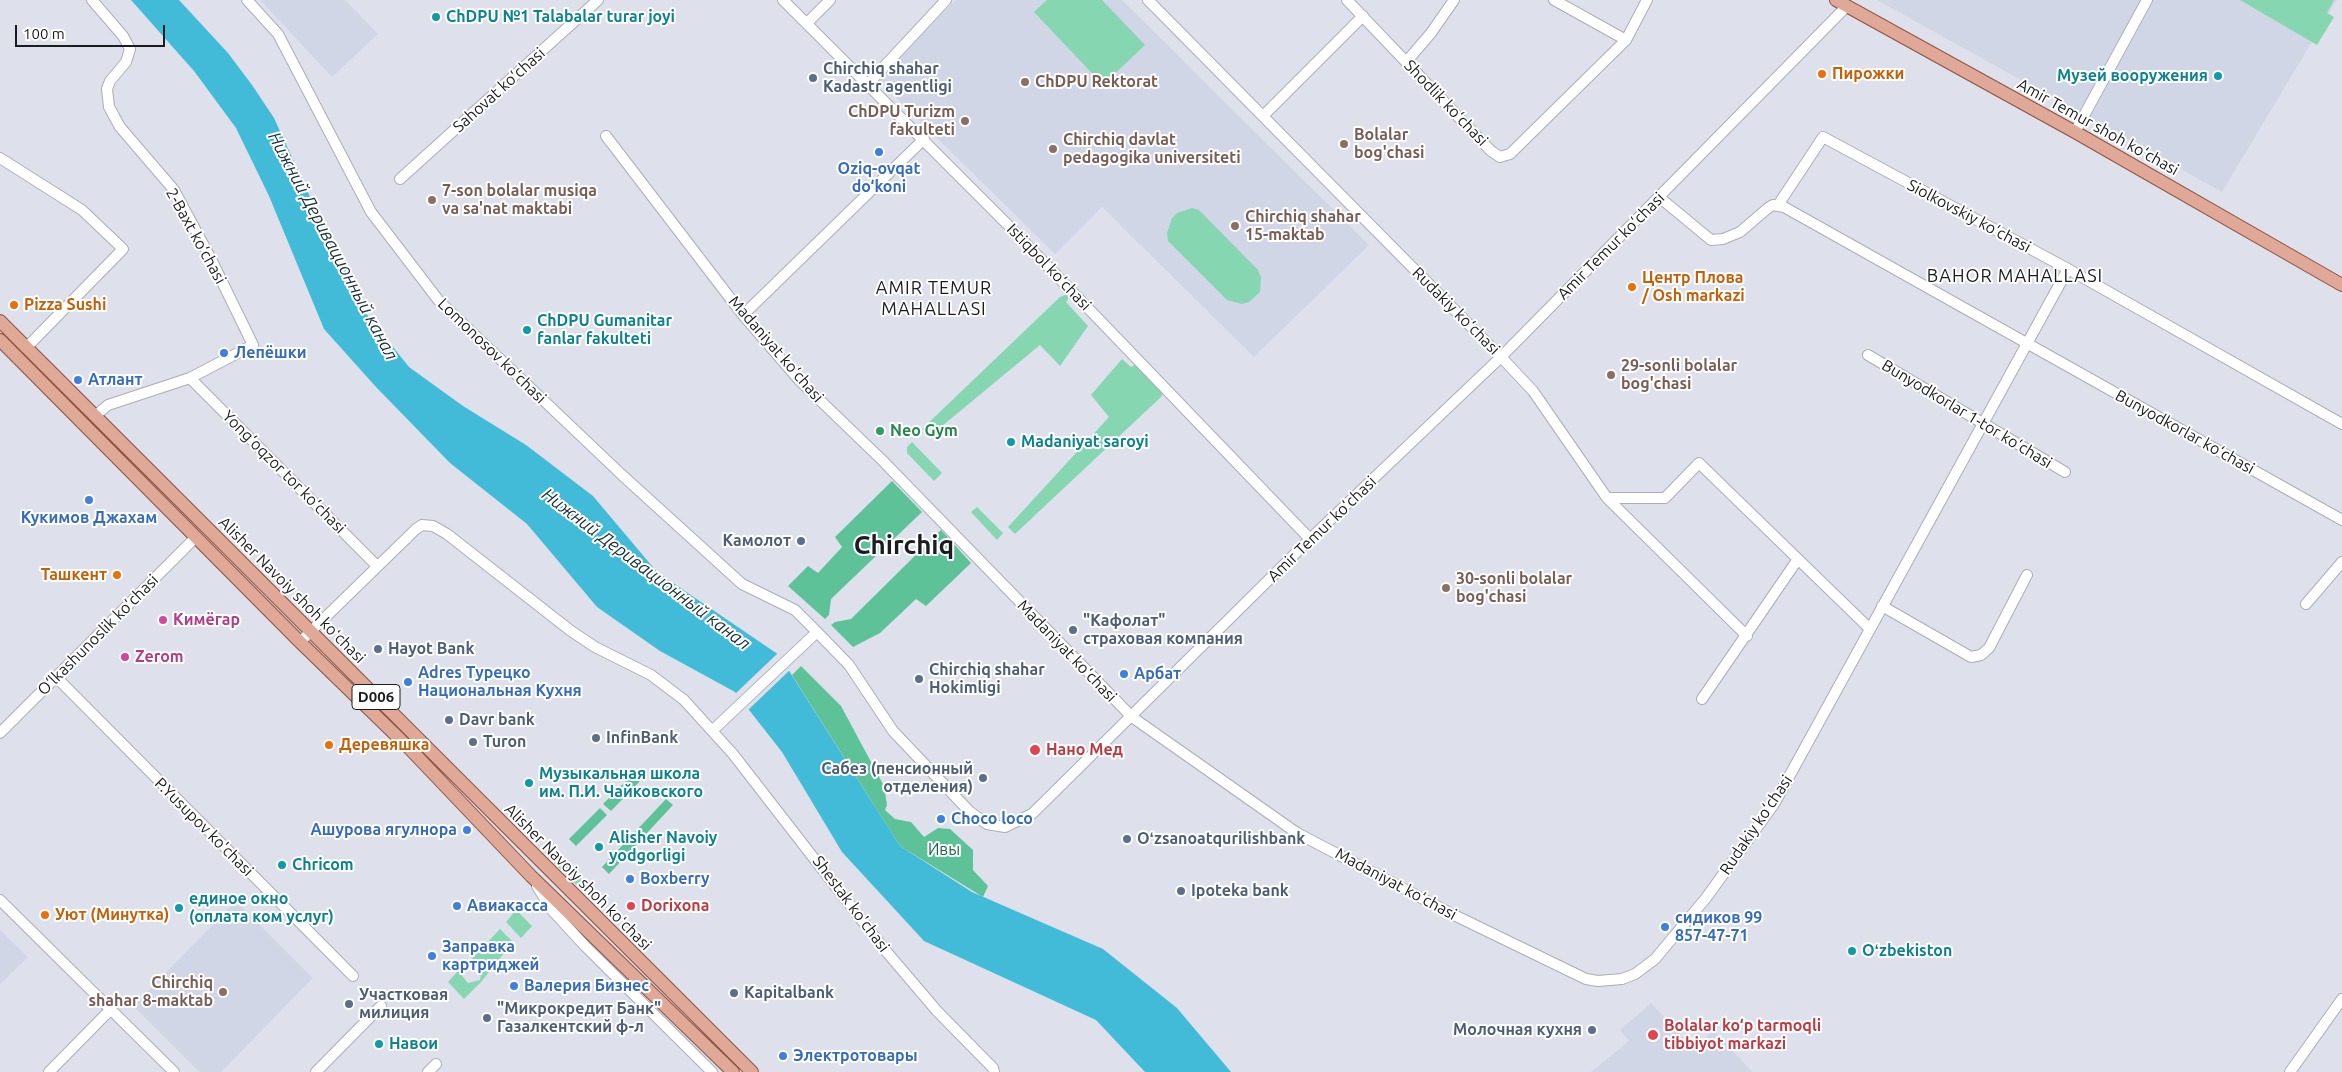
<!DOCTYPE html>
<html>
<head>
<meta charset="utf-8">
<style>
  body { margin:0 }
  #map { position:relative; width:2342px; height:1072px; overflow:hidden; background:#dee1eb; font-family:Ubuntu,sans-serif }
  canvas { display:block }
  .scale { position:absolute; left:15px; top:25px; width:150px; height:22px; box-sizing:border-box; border:2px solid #1b1c20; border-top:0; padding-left:6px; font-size:15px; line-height:18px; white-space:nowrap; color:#1b1c20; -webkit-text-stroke:4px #fff; paint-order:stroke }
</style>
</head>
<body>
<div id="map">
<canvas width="2342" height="1072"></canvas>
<div class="scale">100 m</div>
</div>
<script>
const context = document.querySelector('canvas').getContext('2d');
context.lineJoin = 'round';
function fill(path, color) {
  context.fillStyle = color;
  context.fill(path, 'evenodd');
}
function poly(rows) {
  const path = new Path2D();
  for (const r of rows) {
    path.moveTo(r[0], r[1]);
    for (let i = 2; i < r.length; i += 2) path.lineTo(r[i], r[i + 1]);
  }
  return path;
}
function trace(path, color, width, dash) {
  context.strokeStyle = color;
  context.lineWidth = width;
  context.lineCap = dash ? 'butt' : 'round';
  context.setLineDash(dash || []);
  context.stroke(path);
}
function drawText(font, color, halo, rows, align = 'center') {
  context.font = font + ' Ubuntu,sans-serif';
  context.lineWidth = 4;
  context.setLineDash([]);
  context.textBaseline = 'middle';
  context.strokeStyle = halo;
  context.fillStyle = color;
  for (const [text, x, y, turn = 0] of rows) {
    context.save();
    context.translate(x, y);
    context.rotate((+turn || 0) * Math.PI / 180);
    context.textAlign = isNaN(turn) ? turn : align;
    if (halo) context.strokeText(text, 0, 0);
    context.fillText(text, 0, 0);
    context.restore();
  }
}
fill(poly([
  [260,0,345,0,378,34,332,77],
  [956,0,1122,0,1369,245,1254,357,1102,207,1055,254,876,78],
  [1877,0,2337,0,2222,192],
  [236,901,313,978,221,1072,199,1072,133,1006],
  [0,930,28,957,0,984],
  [1651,1003,1693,1048,1714,1030,1752,1072,1591,1072,1629,1041,1620,1030]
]), '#d1d6e7');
fill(poly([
  [1047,0,1102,0,1145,45,1103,85,1034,12],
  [2240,0,2334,0,2327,13,2334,17,2317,45],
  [1192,208,1199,210,1258,270,1261,277,1260,292,1249,302,1242,304,1227,300,1168,241,1167,233,1172,218,1177,213],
  [1065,295,1071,295,1066,302,1088,326,1060,366,1040,345,930,436,922,429,1060,297],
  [1122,359,1131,367,1135,365,1142,369,1162,391,1162,396,1015,534,1008,527,1109,417,1091,395],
  [912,442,942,473,934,481,907,453,907,447],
  [977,507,1003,533,997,540,971,512],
  [555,852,592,890,587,895,549,858],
  [516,910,532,926,521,938,506,922],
  [500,929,513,942,481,982,464,999,448,982,458,971,468,983,480,980,481,974,477,965,469,962]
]), '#85d6b1');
fill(poly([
  [892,481,922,512,831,599,829,615,825,619,788,586,808,566,818,573,842,547,835,537],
  [941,530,971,563,926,606,916,599,880,633,853,647,831,625,835,622,851,619],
  [801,666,841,706,884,786,887,805,885,810,895,819,911,822,924,837,938,828,950,829,973,850,973,870,988,886,983,897,900,846,792,675],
  [635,772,642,779,611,811,603,804],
  [666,799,673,805,609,874,602,867],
  [600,808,607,815,576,846,569,839]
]), '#5ec298');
fill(poly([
  [131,0,179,0,228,53,252,85,274,118,322,223,338,252,364,311,409,367,463,406,526,445,593,496,657,572,779,655,900,846,972,892,1103,949,1177,1008,1231,1072,1145,1072,1096,1020,924,941,842,852,782,752,735,692,660,651,597,607,527,524,450,463,376,387,324,329,269,196,236,128,194,71]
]), '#42bbd8');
fill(poly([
  [779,652,791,669,747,711,734,695]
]), '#dee1eb');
const minor = poly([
  [92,0,123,36,130,49,126,62,110,81,107,89,109,107,120,127,174,190,210,257,253,345,190,378,108,405,95,416],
  [247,0,278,34,371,212,439,301,622,475,742,584,795,610,817,632],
  [783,0,1010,227,1310,539],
  [1148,0,1501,357,1533,391,1607,498,1747,636],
  [1347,0,1491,151,1500,157,1510,154,1626,40,1647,0],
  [1554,0,1626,40],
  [807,23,830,0],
  [1407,61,1431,33,1454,0],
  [867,85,946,0],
  [1263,116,1363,16],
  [2075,132,2147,0],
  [606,136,743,315,800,381,882,460,1132,717,1297,833,1454,915,1586,979,1598,981,1622,979,1635,974,1655,959,1706,898,1774,804,2068,269],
  [0,158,82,210,123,249,26,348],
  [400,179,598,0],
  [1659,197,1711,240,1723,239,1740,232,1768,208,1773,205,1784,207,2342,520],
  [1778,205,1823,137,2068,269,2342,424],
  [743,315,924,139],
  [1868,355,2065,472],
  [190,378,377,566],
  [1607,498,1665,498,1699,463,1870,629],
  [2306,604,2342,562],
  [1882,606,1971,657,1981,655,1989,648,2027,575],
  [300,642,416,529,422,525,433,526,447,534,571,631,595,647,651,675,684,700,733,754,885,950,937,1011,993,1068,994,1072],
  [56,677,353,976],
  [1702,699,1798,559],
  [713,730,817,632,849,665,893,731,969,811,987,824,1005,827,1032,814,1310,539,1501,357,1847,6],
  [0,733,196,537],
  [537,886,552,910,585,946,712,1072],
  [0,900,174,1072],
  [49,1072,111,1009],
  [316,1072,381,1006],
  [428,1072,436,1064],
  [2290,1072,2342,999]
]);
const major = poly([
  [1836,0,2075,132,2342,285],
  [0,321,752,1072],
  [0,340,300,642,409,748,531,876,733,1072]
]);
trace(minor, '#abadb7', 12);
trace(major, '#8c5140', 14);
trace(minor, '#fff', 10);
trace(major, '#dfa897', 12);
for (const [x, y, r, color] of [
  [436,17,5,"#0f9aa8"],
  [1822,74,5,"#e8710a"],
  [2218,76,5,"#0f9aa8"],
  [813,78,5,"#5c6f8a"],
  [1025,82,5,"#8d6e63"],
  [965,121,5,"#8d6e63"],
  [1344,144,5,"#8d6e63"],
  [1053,149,5,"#8d6e63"],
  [879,152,5,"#3f7fe0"],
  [432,200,5,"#8d6e63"],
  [1235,226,5,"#8d6e63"],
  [1632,287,5,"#e8710a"],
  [14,305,5,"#e8710a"],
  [527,330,5,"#0f9aa8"],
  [224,353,5,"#3f7fe0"],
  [1611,375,5,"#8d6e63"],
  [78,380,5,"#3f7fe0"],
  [880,431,5,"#2e9e5b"],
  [1011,442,5,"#0f9aa8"],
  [89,500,5,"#3f7fe0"],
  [801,541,5,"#5c6f8a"],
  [117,575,5,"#e8710a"],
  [1446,588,5,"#8d6e63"],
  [163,620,5,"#d1479c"],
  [1073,630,5,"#5c6f8a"],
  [378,649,5,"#5c6f8a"],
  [125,657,5,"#d1479c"],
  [1124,674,5,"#3f7fe0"],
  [919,679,5,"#5c6f8a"],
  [408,682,5,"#3f7fe0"],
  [449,720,5,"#5c6f8a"],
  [596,738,5,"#5c6f8a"],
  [473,742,5,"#5c6f8a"],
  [329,745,5,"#e8710a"],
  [1035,750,6,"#e0444e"],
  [983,778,5,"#5c6f8a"],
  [529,783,5,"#0f9aa8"],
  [941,819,5,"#3f7fe0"],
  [467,830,5,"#3f7fe0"],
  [1127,839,5,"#5c6f8a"],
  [599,847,5,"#0f9aa8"],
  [282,865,5,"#0f9aa8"],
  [630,879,5,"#3f7fe0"],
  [1181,891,5,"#5c6f8a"],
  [457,906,5,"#3f7fe0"],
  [631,906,5,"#e0444e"],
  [179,908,5,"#0f9aa8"],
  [45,915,5,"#e8710a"],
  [1665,927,5,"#3f7fe0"],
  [1852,951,5,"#0f9aa8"],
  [432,956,5,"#3f7fe0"],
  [514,986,5,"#3f7fe0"],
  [223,992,5,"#8d6e63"],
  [734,993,5,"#5c6f8a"],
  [349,1004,5,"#5c6f8a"],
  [487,1018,5,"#5c6f8a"],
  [1592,1030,5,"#5c6f8a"],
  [1653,1035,6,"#e0444e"],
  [379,1044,5,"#0f9aa8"],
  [783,1056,5,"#3f7fe0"]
]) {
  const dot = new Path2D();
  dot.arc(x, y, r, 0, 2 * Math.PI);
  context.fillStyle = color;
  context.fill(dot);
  trace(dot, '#fff', 2);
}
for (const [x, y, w] of [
  [376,697,48]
]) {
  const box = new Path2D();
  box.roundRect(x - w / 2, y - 12.5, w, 25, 4);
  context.fillStyle = '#fff';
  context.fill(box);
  trace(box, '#1b1c20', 1);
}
drawText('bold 15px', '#1b1c20', null, [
  ["D006",376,697]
]);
drawText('bold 16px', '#0d838f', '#fff', [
  ["ChDPU №1 Talabalar turar joyi",446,17],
  ["Музей вооружения",2208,76,"right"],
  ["ChDPU Gumanitar",537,321],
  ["fanlar fakulteti",537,339],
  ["Madaniyat saroyi",1021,442],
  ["Музыкальная школа",539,774],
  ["им. П.И. Чайковского",539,792],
  ["Alisher Navoiy",609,838],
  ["yodgorligi",609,856],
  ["Chricom",292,865],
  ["единое окно",189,899],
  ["(оплата ком услуг)",189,917],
  ["Oʻzbekiston",1862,951],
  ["Навои",389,1044]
], 'left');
drawText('bold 16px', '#4e5e75', '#fff', [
  ["Chirchiq shahar",823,69],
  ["Kadastr agentligi",823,87],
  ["Камолот",791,541,"right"],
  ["\"Кафолат\"",1083,621],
  ["страховая компания",1083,639],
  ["Hayot Bank",388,649],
  ["Chirchiq shahar",929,670],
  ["Hokimligi",929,688],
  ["Davr bank",459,720],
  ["InfinBank",606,738],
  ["Turon",483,742],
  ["Сабез (пенсионный",973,769,"right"],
  ["отделения)",973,787,"right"],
  ["Oʻzsanoatqurilishbank",1137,839],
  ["Ipoteka bank",1191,891],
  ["Kapitalbank",744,993],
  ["Участковая",359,995],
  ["милиция",359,1013],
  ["\"Микрокредит Банк\"",497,1009],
  ["Газалкентский ф-л",497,1027],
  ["Молочная кухня",1582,1030,"right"]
], 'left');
drawText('bold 16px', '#c56008', '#fff', [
  ["Пирожки",1832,74],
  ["Центр Плова",1642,278],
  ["/ Osh markazi",1642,296],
  ["Pizza Sushi",24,305],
  ["Ташкент",107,575,"right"],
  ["Деревяшка",339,745],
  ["Уют (Минутка)",55,915]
], 'left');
drawText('bold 16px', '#785e54', '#fff', [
  ["ChDPU Rektorat",1035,82],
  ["ChDPU Turizm",955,112,"right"],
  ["fakulteti",955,130,"right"],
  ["Bolalar",1354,135],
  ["bog'chasi",1354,153],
  ["Chirchiq davlat",1063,140],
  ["pedagogika universiteti",1063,158],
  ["7-son bolalar musiqa",442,191],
  ["va sa'nat maktabi",442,209],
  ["Chirchiq shahar",1245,217],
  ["15-maktab",1245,235],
  ["29-sonli bolalar",1621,366],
  ["bog'chasi",1621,384],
  ["30-sonli bolalar",1456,579],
  ["bog'chasi",1456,597],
  ["Chirchiq",213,983,"right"],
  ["shahar 8-maktab",213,1001,"right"]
], 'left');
drawText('16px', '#1b1c20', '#fff', [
  ["Sahovat ko‘chasi",499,90,-42],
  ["Shodlik ko‘chasi",1446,103,46],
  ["Amir Temur shoh ko‘chasi",2098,127,29],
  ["Siolkovskiy ko‘chasi",1969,216,28],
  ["2-Baxt ko‘chasi",196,236,61],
  ["Amir Temur ko‘chasi",1611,246,-45],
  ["Istiqbol ko‘chasi",1049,267,46],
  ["Rudakiy ko‘chasi",1456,311,45],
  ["Madaniyat ko‘chasi",776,349,49],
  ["Lomonosov ko‘chasi",492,351,44],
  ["Bunyodkorlar 1-tor ko‘chasi",1967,414,31],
  ["Bunyodkorlar ko‘chasi",2185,432,29],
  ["Yong‘oqzor tor ko‘chasi",284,472,45],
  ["Amir Temur ko‘chasi",1322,529,-44],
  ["Alisher Navoiy shoh koʻchasi",292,590,45],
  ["O‘lkashunoslik ko‘chasi",98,635,-45],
  ["Madaniyat ko‘chasi",1067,651,46],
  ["Rudakiy ko‘chasi",1756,825,-56],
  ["P.Yusupov ko'chasi",204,827,45],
  ["Alisher Navoiy shoh koʻchasi",578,877,45],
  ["Madaniyat ko‘chasi",1396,884,28],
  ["Shestak ko'chasi",851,904,53]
]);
drawText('bold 16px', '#366cbe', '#fff', [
  ["Oziq-ovqat",879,169,"center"],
  ["do‘koni",879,187,"center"],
  ["Лепёшки",234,353],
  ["Атлант",88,380],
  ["Кукимов Джахам",89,518,"center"],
  ["Adres Турецко",418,673],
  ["Национальная Кухня",418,691],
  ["Арбат",1134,674],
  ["Choco loco",951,819],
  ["Ашурова ягулнора",457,830,"right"],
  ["Boxberry",640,879],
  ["Авиакасса",467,906],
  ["сидиков 99",1675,918],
  ["857-47-71",1675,936],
  ["Заправка",442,947],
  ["картриджей",442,965],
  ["Валерия Бизнес",524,986],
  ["Электротовары",793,1056]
], 'left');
drawText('bold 16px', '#27864d', '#fff', [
  ["Neo Gym",890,431]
], 'left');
drawText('bold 16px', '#b23c85', '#fff', [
  ["Кимёгар",173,620],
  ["Zerom",135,657]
], 'left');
drawText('bold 16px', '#be3a42', '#fff', [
  ["Нано Мед",1046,750],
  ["Dorixona",641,906],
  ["Bolalar ko‘p tarmoqli",1664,1026],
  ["tibbiyot markazi",1664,1044]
], 'left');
drawText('16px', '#1b6549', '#fff', [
  ["Ивы",944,850]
]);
drawText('italic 18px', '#1d3237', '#fff', [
  ["Нижний Деривационный канал",333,246,62],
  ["Нижний Деривационный канал",646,569,37]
]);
context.letterSpacing = '1px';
drawText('18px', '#1b1c20', '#fff', [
  ["BAHOR MAHALLASI",2015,276],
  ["AMIR TEMUR",934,288],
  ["MAHALLASI",934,309]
]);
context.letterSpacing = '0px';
drawText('bold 26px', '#1b1c20', '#fff', [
  ["Chirchiq",904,545]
]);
</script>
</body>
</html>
